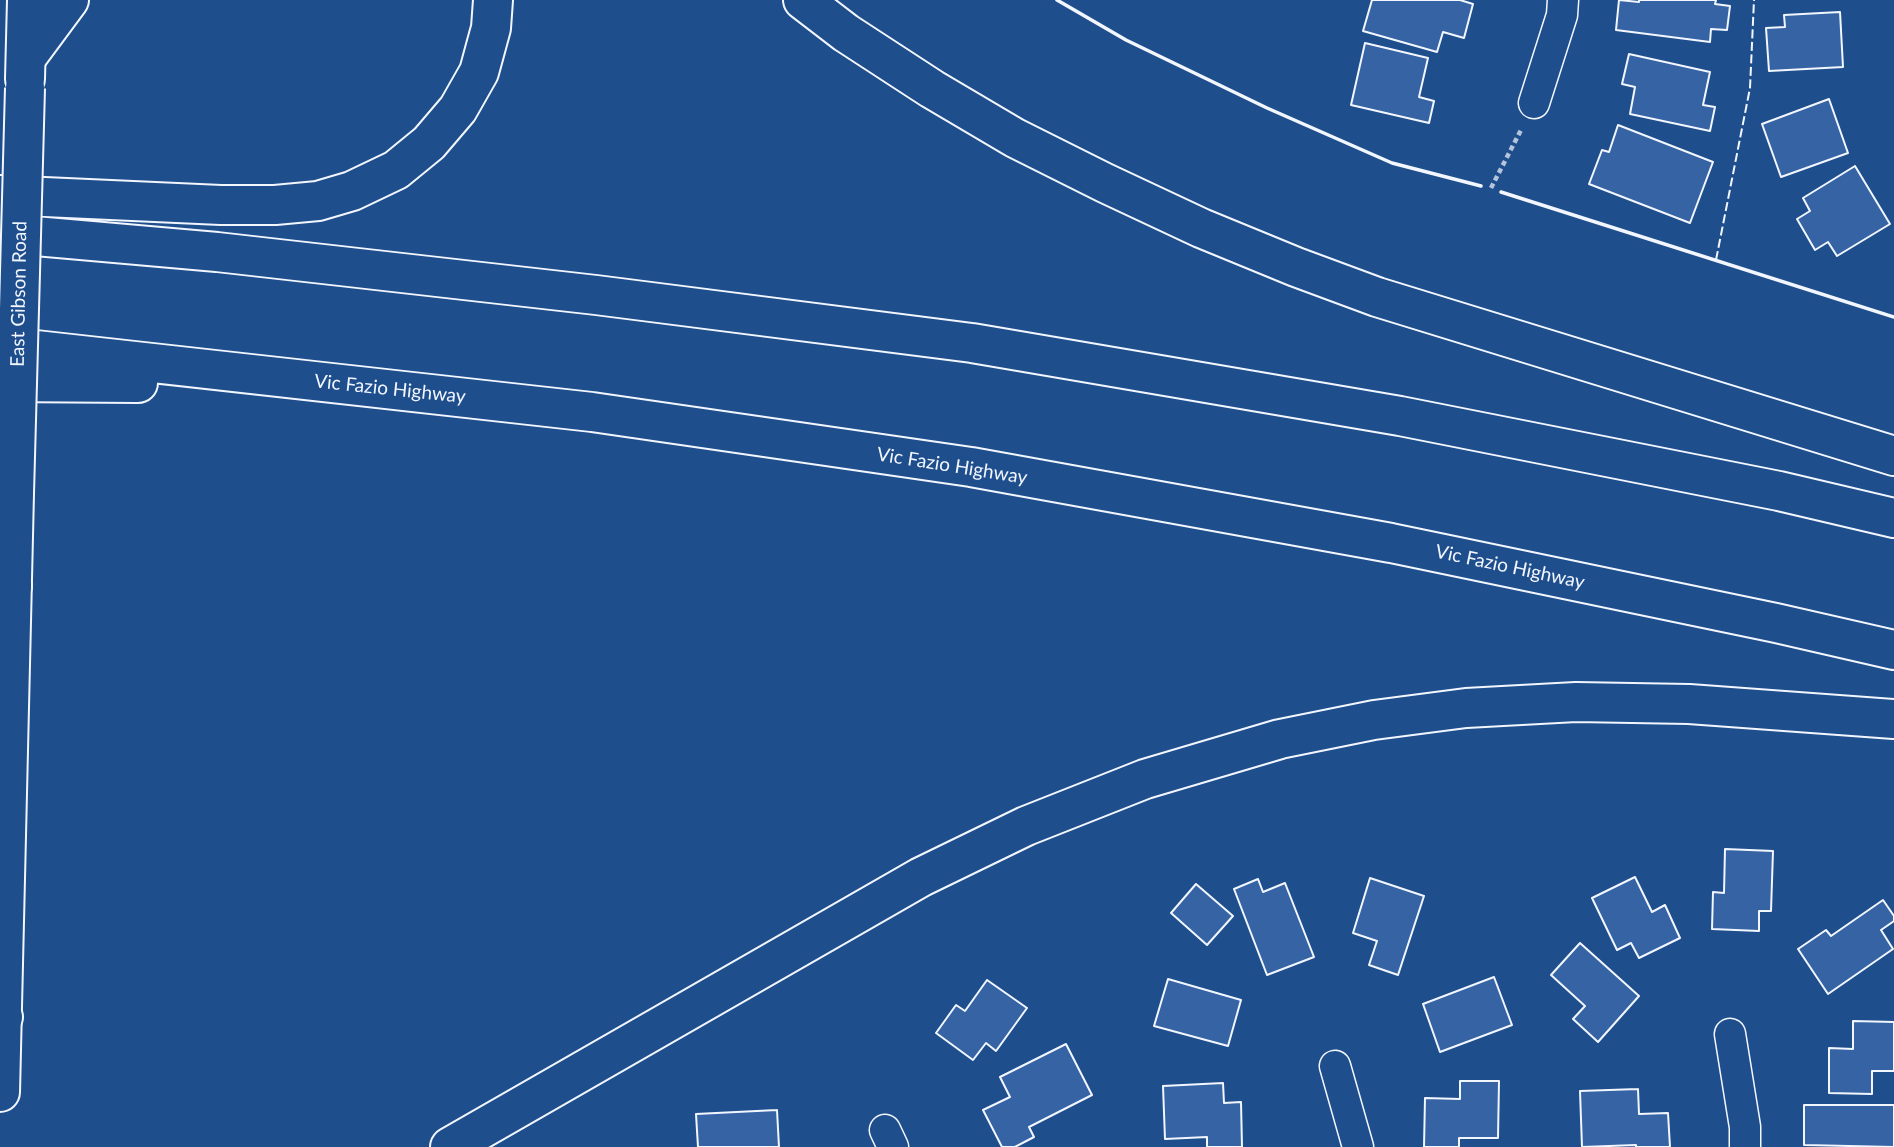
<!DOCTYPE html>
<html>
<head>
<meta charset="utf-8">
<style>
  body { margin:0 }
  canvas { display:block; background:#1f4e8c }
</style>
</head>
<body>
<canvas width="1894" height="1147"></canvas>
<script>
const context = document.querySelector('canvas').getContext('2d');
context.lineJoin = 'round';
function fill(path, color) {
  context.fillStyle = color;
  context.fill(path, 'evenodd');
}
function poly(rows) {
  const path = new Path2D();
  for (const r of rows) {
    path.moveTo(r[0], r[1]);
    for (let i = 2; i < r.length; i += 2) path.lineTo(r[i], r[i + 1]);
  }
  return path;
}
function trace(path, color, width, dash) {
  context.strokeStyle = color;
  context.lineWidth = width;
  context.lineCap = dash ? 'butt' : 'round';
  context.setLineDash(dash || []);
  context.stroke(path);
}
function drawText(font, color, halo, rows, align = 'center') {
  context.font = font + ' Lato,sans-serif';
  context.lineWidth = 5;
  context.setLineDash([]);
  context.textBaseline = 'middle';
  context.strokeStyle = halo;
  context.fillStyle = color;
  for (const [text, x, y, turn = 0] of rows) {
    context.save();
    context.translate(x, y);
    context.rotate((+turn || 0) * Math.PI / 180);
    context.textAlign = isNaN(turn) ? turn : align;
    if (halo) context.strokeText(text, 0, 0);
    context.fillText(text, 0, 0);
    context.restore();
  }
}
const building = poly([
  [1372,0,1460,0,1473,4,1464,38,1443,32,1437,52,1363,31,1372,0],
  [1619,0,1639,2,1639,0,1716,0,1715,4,1730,6,1727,30,1711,29,1710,42,1616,30,1619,0],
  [1840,12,1843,67,1769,71,1766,28,1785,27,1784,15,1840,12],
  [1365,43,1428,58,1419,97,1434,101,1429,123,1351,105,1365,43],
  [1629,54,1710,72,1703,105,1715,107,1710,131,1630,114,1635,87,1622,84,1629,54],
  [1829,99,1848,153,1781,177,1762,124,1829,99],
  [1618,125,1713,162,1690,223,1589,184,1602,150,1609,152,1618,125],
  [1855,166,1890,224,1837,256,1828,242,1815,250,1797,219,1810,211,1803,198,1855,166],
  [1725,849,1773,851,1771,911,1759,911,1759,931,1712,929,1713,892,1724,893,1725,849],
  [1635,877,1652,912,1665,905,1680,938,1639,958,1631,943,1617,950,1592,898,1635,877],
  [1370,878,1424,896,1398,975,1369,965,1377,941,1353,933,1370,878],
  [1258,879,1263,892,1285,883,1314,957,1267,975,1234,889,1258,879],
  [1196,884,1233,916,1207,945,1171,913,1196,884],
  [1883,900,1894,916,1894,921,1881,930,1893,949,1828,994,1798,949,1826,930,1831,936,1883,900],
  [1580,943,1639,996,1598,1042,1573,1019,1585,1006,1551,975,1580,943],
  [1494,977,1512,1025,1440,1052,1423,1004,1494,977],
  [1168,979,1241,1000,1228,1046,1154,1026,1168,979],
  [987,980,1027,1008,996,1051,986,1043,973,1060,936,1033,956,1005,965,1011,987,980],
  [1853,1021,1894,1022,1894,1071,1872,1071,1872,1094,1829,1093,1829,1048,1853,1049,1853,1021],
  [1066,1044,1092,1095,1029,1127,1034,1137,1015,1147,1002,1147,983,1110,1010,1097,1000,1077,1066,1044],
  [1460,1081,1499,1081,1498,1138,1459,1138,1459,1147,1424,1147,1425,1098,1460,1099,1460,1081],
  [1223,1083,1224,1103,1241,1102,1242,1147,1207,1147,1207,1137,1165,1139,1163,1086,1223,1083],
  [1638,1089,1639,1114,1668,1113,1670,1147,1636,1147,1636,1145,1582,1147,1580,1091,1638,1089],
  [1804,1105,1894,1105,1894,1147,1804,1145,1804,1105],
  [777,1110,779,1147,698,1147,696,1114,777,1110]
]);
fill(building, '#3563a3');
trace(building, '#f2f6ff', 2);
const street = poly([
  [1534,103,1562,15,1563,0],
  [1730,1034,1745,1127,1745,1147],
  [1335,1066,1358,1147],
  [885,1130,893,1147]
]);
const secondary = poly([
  [25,79,27,0],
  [0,1092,14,493]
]);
const highway = poly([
  [803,0,846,33,932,89,1015,138,1105,183,1201,228,1296,267,1377,297,1894,456],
  [26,58,69,0],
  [0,195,221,205,275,205,318,201,352,191,396,170,429,143,458,109,479,72,491,28,493,0],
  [0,233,217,252,596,295,972,343,1400,416,1779,491,1894,518],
  [0,346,592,412,971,467,1391,543,1776,623,1894,650],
  [0,382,138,383],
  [0,605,12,586],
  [0,1019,3,1017],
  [450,1147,921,877,1026,826,1145,779,1280,739,1374,720,1466,708,1576,702,1689,704,1894,719]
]);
trace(street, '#f2f6ff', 33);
trace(secondary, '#f2f6ff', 42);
trace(highway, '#f2f6ff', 42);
trace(poly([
  [1491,188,1521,130]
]), '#b3c4dc', 4.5, [5, 3.5]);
trace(street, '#1f4e8c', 30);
trace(secondary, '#1f4e8c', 38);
trace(highway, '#1f4e8c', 38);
const secondaryBridge = poly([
  [14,493,25,88]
]);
trace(secondaryBridge, '#f2f6ff', 42, []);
trace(secondaryBridge, '#1f4e8c', 38);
trace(poly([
  [1716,260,1750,88,1754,0]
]), '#f2f6ff', 2, [9, 3.5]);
trace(poly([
  [1057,0,1126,40,1267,108,1392,163,1481,186],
  [1501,192,1894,317]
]), '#f2f6ff', 3.5);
drawText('19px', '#f2f6ff', '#1f4e8c', [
  ["East Gibson Road",19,294,-89],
  ["Vic Fazio Highway",390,389,6],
  ["Vic Fazio Highway",952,466,9],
  ["Vic Fazio Highway",1510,567,12]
]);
</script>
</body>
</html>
